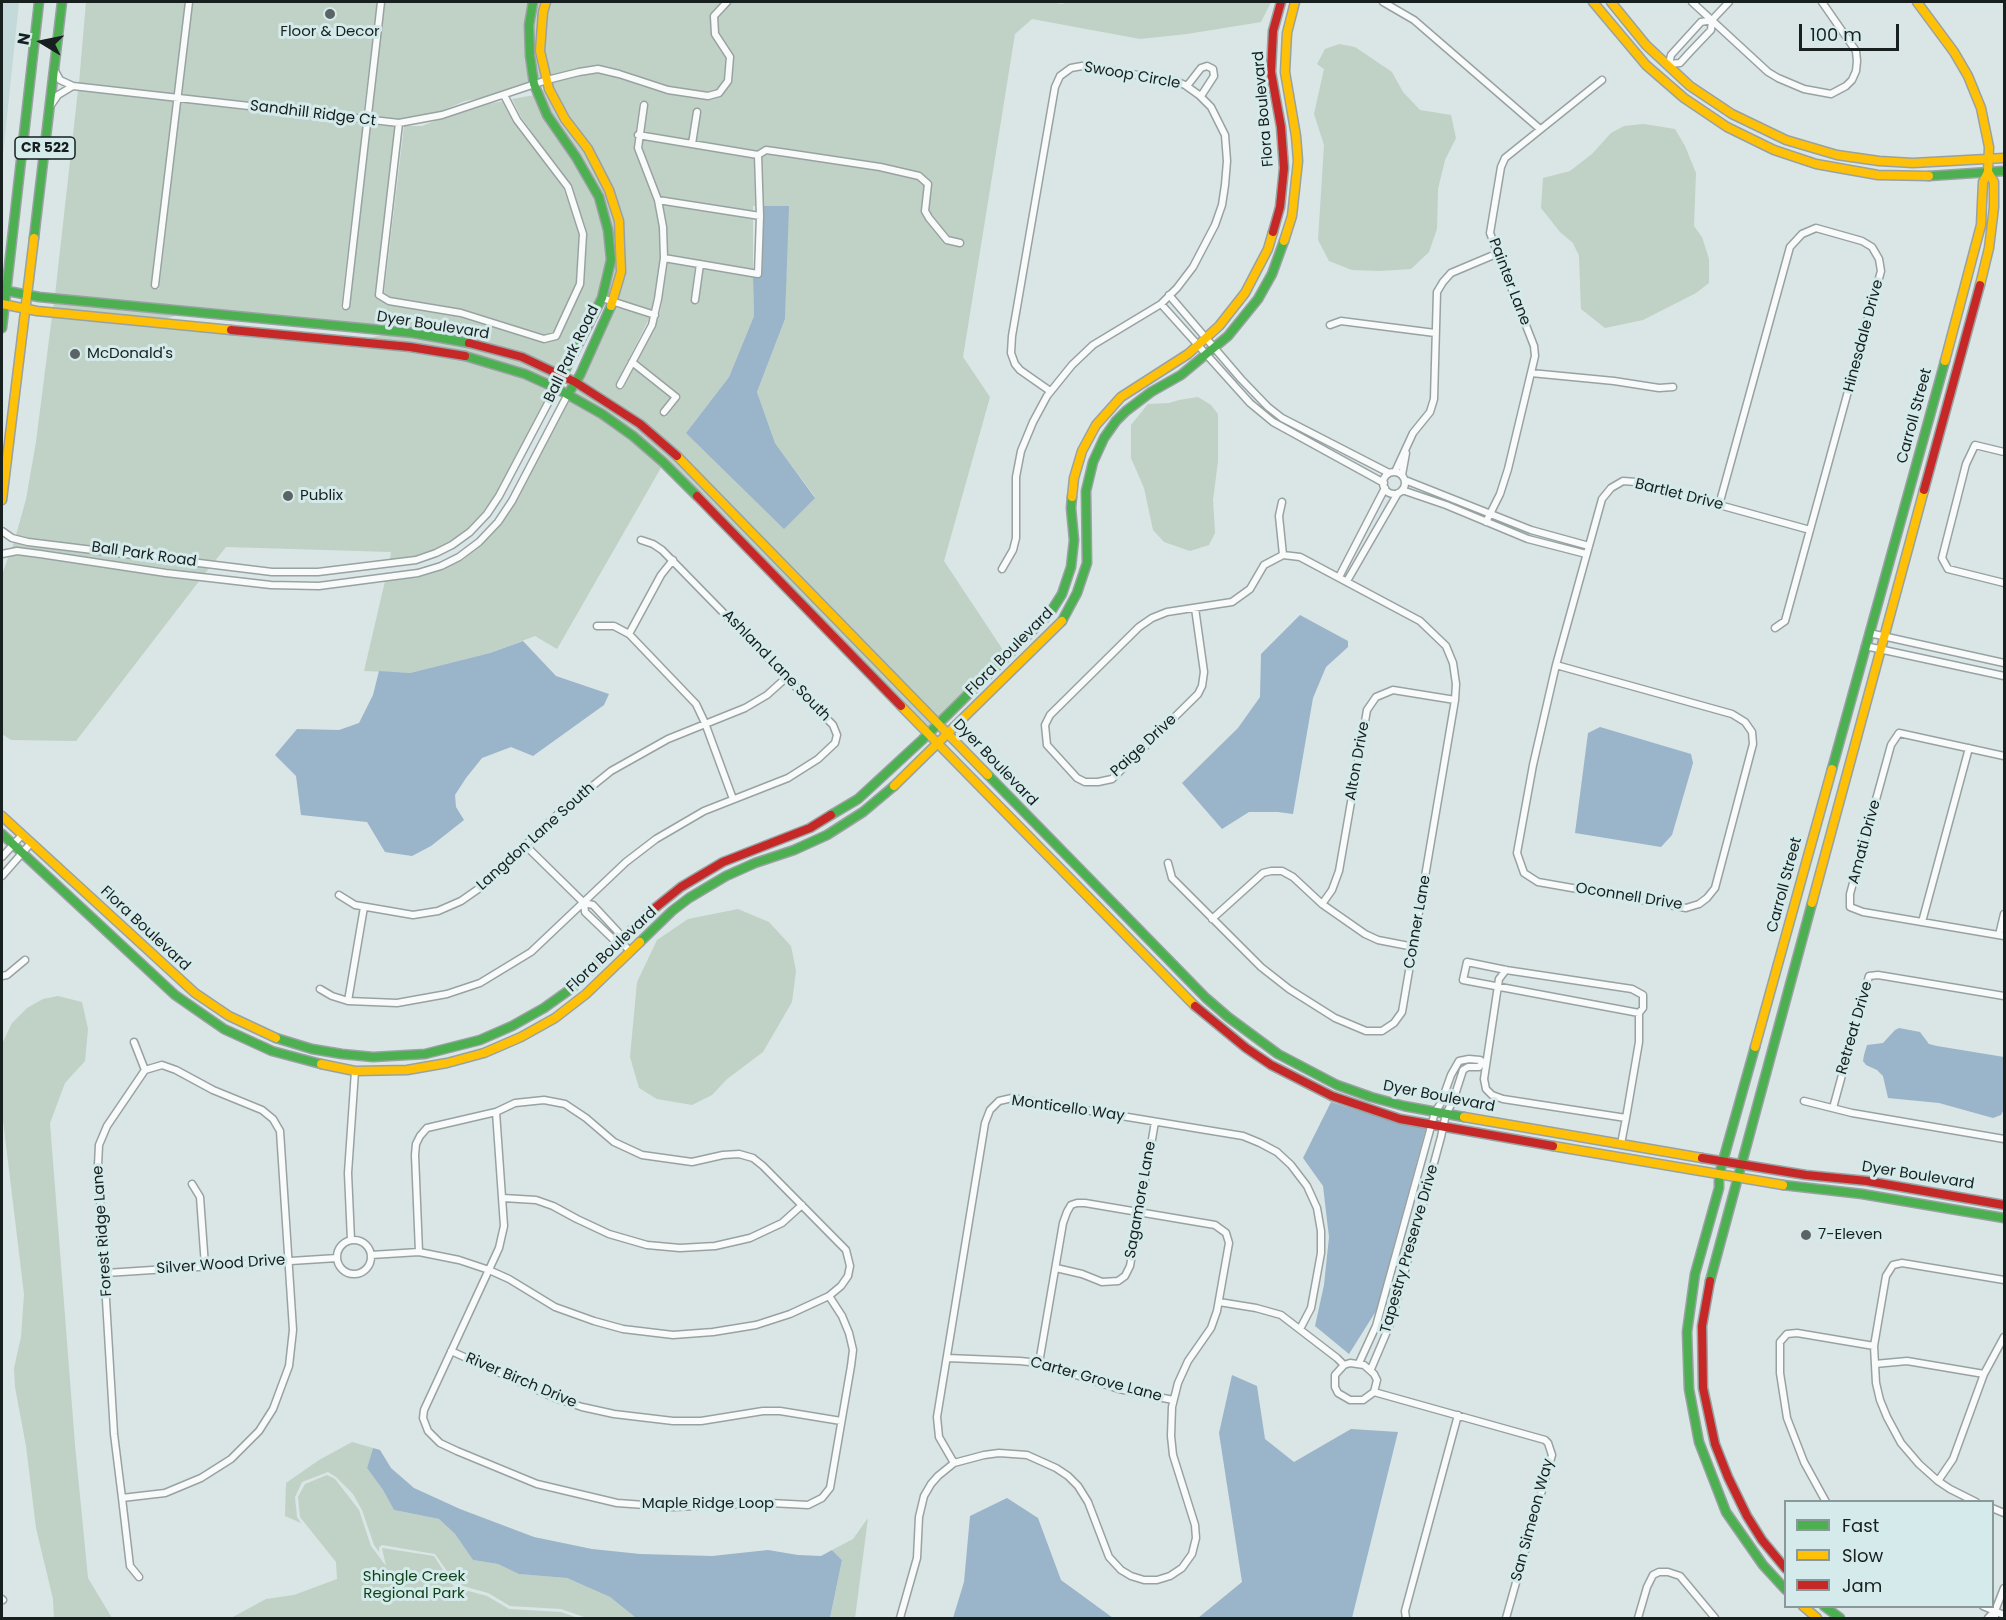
<!DOCTYPE html>
<html>
<head>
<meta charset="utf-8">
<style>
  body { margin:0 }
  #map { position:relative; width:2006px; height:1620px; overflow:hidden; background:#dae5e5; font-family:Poppins,sans-serif }
  canvas { display:block }
  .frame { position:absolute; inset:0; border:3px solid #171f1f; pointer-events:none }
  .legend { position:absolute; left:1784px; top:1500px; width:210px; height:108px; box-sizing:border-box; background:#d5eaea; border:2px solid #899999; margin:0; padding:8px 10px; list-style:none; font-size:18px; color:#171f1f }
  .legend li { display:flex; align-items:center; gap:12px; height:30px }
  .legend b { width:30px; border:2px solid #899999 }
  .north { position:absolute; left:12px; top:12px; width:60px; height:60px; -webkit-text-stroke:4px #d5eaea; paint-order:stroke; rotate:280deg; font-size:16px; font-weight:700; line-height:24px; text-align:center; color:#171f1f }
  .north::after { content:''; display:block; margin:auto; width:21px; height:27px; background:#171f1f; clip-path:polygon(50% 0,100% 100%,50% 72%,0 100%) }
  .scale { position:absolute; left:1799px; top:24px; width:100px; height:27px; box-sizing:border-box; border:3px solid #171f1f; border-top:0; padding-left:8px; font-size:18px; line-height:21px; white-space:nowrap; color:#171f1f; -webkit-text-stroke:4px #d5eaea; paint-order:stroke }
</style>
</head>
<body>
<div id="map">
<canvas width="2006" height="1620"></canvas>
<div class="frame"></div>
<ul class="legend">
<li><b style="height:8px;background:#4caf50"></b>Fast</li>
<li><b style="height:8px;background:#ffc107"></b>Slow</li>
<li><b style="height:8px;background:#c62828"></b>Jam</li>
</ul>
<div class="north">N</div>
<div class="scale">100 m</div>
</div>
<script>
const context = document.querySelector('canvas').getContext('2d');
context.lineJoin = 'round';
function fill(path, color) {
  context.fillStyle = color;
  context.fill(path, 'evenodd');
}
function poly(rows) {
  const path = new Path2D();
  for (const r of rows) {
    if (r.length === 3) {
      path.moveTo(r[0] + r[2], r[1]);
      path.arc(r[0], r[1], r[2], 0, 2 * Math.PI);
      continue;
    }
    path.moveTo(r[0], r[1]);
    for (let i = 2; i < r.length; i += 2) path.lineTo(r[i], r[i + 1]);
  }
  return path;
}
function trace(path, color, width, dash) {
  context.strokeStyle = color;
  context.lineWidth = width;
  context.lineCap = dash ? 'butt' : 'round';
  context.setLineDash(dash || []);
  context.stroke(path);
}
function drawText(font, color, halo, rows, align = 'center') {
  context.font = font + ' Poppins,sans-serif';
  context.lineWidth = 6;
  context.setLineDash([]);
  context.textBaseline = 'middle';
  context.strokeStyle = halo;
  context.fillStyle = color;
  for (const [text, x, y, turn = 0] of rows) {
    context.save();
    context.translate(x, y);
    context.rotate((+turn || 0) * Math.PI / 180);
    context.textAlign = isNaN(turn) ? turn : align;
    if (halo) context.strokeText(text, 0, 0);
    context.fillText(text, 0, 0);
    context.restore();
  }
}
fill(poly([
  [2,2,19,2,2,164]
]), '#c4d9d9');
fill(poly([
  [86,2,185,2,174,94,79,83],
  [193,2,377,2,363,117,182,95],
  [385,2,529,2,525,27,532,88,465,101,419,120,371,118],
  [536,2,542,2,543,79,539,83,534,56,533,25],
  [550,2,722,2,711,16,711,34,726,58,724,80,717,90,708,92,669,87,621,71,599,66,578,69,550,76,544,51,547,13],
  [732,2,1048,2,1063,4,1064,2,1271,2,1261,22,1187,34,1140,39,1032,19,1015,34,963,357,990,397,944,561,1005,653,938,718,642,421,580,381,615,306,650,317,615,386,623,389,634,368,671,397,659,412,666,417,680,399,679,394,637,361,655,327,660,313,668,263,695,267,691,303,698,304,703,269,753,277,754,316,729,377,686,433,815,497,775,443,757,392,785,319,788,206,763,206,762,155,758,152,696,141,701,109,694,108,689,140,643,133,648,102,640,101,634,147,654,200,659,227,660,258,652,310,617,299,623,220,553,88,552,82,580,75,598,73,618,77,668,93,708,100,720,97,732,82,734,57,718,33,718,17],
  [1339,44,1355,47,1392,72,1403,92,1420,110,1451,115,1456,138,1445,160,1438,189,1437,229,1429,252,1411,269,1379,271,1352,270,1329,261,1318,240,1324,145,1314,114,1324,69,1317,64,1325,49],
  [545,88,585,151,605,191,615,222,617,271,610,297,606,296,616,257,612,230,603,196,550,114,541,92],
  [78,90,173,101,151,288,159,289,181,102,363,124,341,308,349,310,371,125,396,126,376,294,377,297,389,304,460,317,545,342,560,337,583,285,587,233,571,186,521,117,512,99,534,95,543,117,572,158,595,198,605,231,607,259,598,297,561,371,523,354,454,336,390,327,55,295],
  [504,101,514,121,564,189,579,234,576,283,553,333,544,335,462,310,391,298,384,293,404,126,422,126,467,108],
  [1644,124,1675,129,1685,146,1696,173,1694,226,1702,237,1709,259,1709,283,1696,293,1643,320,1605,328,1581,309,1579,256,1573,243,1560,232,1541,208,1543,178,1570,171,1592,154,1611,133,1624,126],
  [642,139,754,158,755,206,753,206,753,212,661,197,642,147],
  [663,204,753,219,753,270,668,256,667,227],
  [54,302,247,321,245,322,178,315,164,319,53,309],
  [52,316,409,350,455,357,524,377,551,389,496,494,483,512,467,529,450,542,435,550,415,556,390,560,391,552,226,547,214,562,29,539,16,535,26,499,36,442],
  [284,330,368,338,388,334,453,343,520,361,558,378,555,383,526,370,456,350,281,331],
  [577,387,637,427,671,456,932,724,928,728,665,459,573,393],
  [1198,397,1211,405,1218,414,1218,461,1213,500,1215,533,1209,545,1190,551,1164,542,1153,530,1144,488,1131,458,1131,425,1148,404,1169,403,1179,400],
  [570,399,600,417,631,439,662,466,557,649,535,636,490,653,410,673,364,671,385,581,419,577,442,570,464,559,482,544,501,524,515,503],
  [14,542,102,555,209,568,205,574,45,551,12,548],
  [9,555,40,557,200,580,76,741,11,740,2,734,2,575],
  [738,909,769,922,791,946,796,971,792,1002,763,1052,727,1079,712,1095,692,1105,657,1099,639,1088,630,1057,637,982,657,940,688,919],
  [58,996,82,1002,88,1029,85,1061,65,1083,50,1123,75,1445,88,1578,112,1618,114,1618,54,1618,53,1599,36,1528,26,1446,15,1387,14,1368,21,1337,24,1294,2,1112,2,1044,12,1023,27,1008,43,999],
  [352,1442,373,1448,367,1468,383,1490,394,1510,439,1519,455,1534,473,1560,498,1564,520,1574,567,1578,610,1597,636,1618,587,1618,561,1609,510,1606,488,1593,456,1584,435,1554,382,1545,379,1547,379,1552,374,1545,362,1510,353,1494,336,1477,328,1472,302,1482,295,1497,297,1517,301,1523,285,1516,286,1483,319,1460],
  [327,1475,335,1479,359,1510,371,1546,386,1566,382,1548,434,1556,454,1587,487,1596,509,1609,561,1612,578,1618,231,1618,266,1599,294,1595,337,1579,336,1562,300,1517,298,1497,305,1484],
  [868,1518,855,1618,830,1618,842,1560,832,1550,853,1539]
]), '#c0d1c6');
fill(poly([
  [763,206,789,206,785,319,757,392,775,443,815,498,784,529,686,433,729,377,754,316,753,277,757,278,762,274],
  [1300,615,1348,641,1348,647,1326,667,1313,698,1293,814,1278,812,1249,812,1222,829,1182,783,1238,728,1260,697,1261,654],
  [523,641,556,676,609,694,604,705,533,756,511,747,482,758,466,778,455,795,456,807,464,820,431,846,412,856,385,852,367,822,301,815,296,776,275,755,297,729,339,730,359,723,373,695,379,671,410,673,490,653],
  [1600,727,1691,754,1693,763,1672,835,1661,847,1575,833,1588,733],
  [1899,1028,1920,1032,1929,1044,1937,1046,2004,1057,2004,1109,2001,1115,1993,1118,1939,1103,1888,1098,1883,1076,1877,1070,1866,1065,1863,1061,1864,1055,1867,1045,1883,1043,1895,1030],
  [1331,1102,1399,1123,1426,1128,1376,1311,1349,1354,1315,1326,1324,1285,1329,1237,1323,1186,1303,1158],
  [1232,1375,1257,1386,1265,1439,1294,1462,1351,1429,1398,1432,1352,1618,1198,1618,1242,1582,1219,1433],
  [373,1448,380,1450,391,1468,414,1488,460,1509,534,1537,592,1549,640,1554,712,1556,768,1550,798,1555,821,1556,832,1550,842,1560,830,1618,636,1618,610,1597,567,1578,519,1574,498,1564,473,1560,455,1534,439,1519,394,1510,383,1490,367,1468],
  [1007,1498,1038,1518,1061,1580,1113,1618,953,1618,964,1582,970,1516]
]), '#9ab4ca');
const street = poly([
  [1383,2,1414,20,1540,129],
  [1692,2,1768,72,1778,78,1804,89,1831,94,1846,86,1852,80,1856,71,1857,61,1856,51,1822,2],
  [1712,20,1711,30,1690,52,1680,63,1669,64,1671,55,1701,22,1712,20,1729,2],
  [73,86,399,123,442,115,547,80,579,72,598,69,619,74,668,90,708,96,719,93,728,81,730,57,715,34,714,16,727,2],
  [1187,86,1201,68,1207,66,1213,69,1214,76,1201,96],
  [51,105,58,95,73,86,60,80,55,71],
  [399,123,379,295,389,301,461,313,544,339,556,336,580,284,583,234,568,187,517,120,504,95],
  [638,135,758,155,760,216,758,274,664,258],
  [692,144,697,112],
  [758,155,766,150,787,153,880,167,919,176,928,184,925,211,929,218,947,240,960,243],
  [658,200,760,216],
  [155,285,189,2],
  [1169,295,1241,379,1268,407,1282,418,1389,473],
  [602,298,655,315],
  [695,300,700,264],
  [1161,304,1250,403,1273,422,1384,483],
  [346,306,381,2],
  [1330,325,1341,321,1435,333],
  [632,362,676,397,664,412],
  [1531,373,1614,381,1659,388,1673,387],
  [620,385,652,325,658,299,664,258,663,227,658,200,638,148,644,105],
  [2004,452,1975,445,1966,464,1942,558,1948,569,2004,583],
  [1395,472,1413,433,1430,412,1434,399,1437,292,1443,282,1451,273,1496,254],
  [1394,483,11],
  [1402,475,1406,453],
  [1405,480,1531,530,1589,546],
  [1402,490,1446,505,1528,539,1586,554],
  [1282,502,1279,516,1283,555],
  [1719,505,1790,247,1802,234,1816,228,1862,241,1872,247,1879,259,1881,271,1785,621,1775,628],
  [1486,522,1500,494,1508,469,1535,356,1534,346,1490,233,1501,167,1505,158,1602,80],
  [2,531,12,538,28,542,272,572,318,572,416,560,436,553,452,545,470,532,487,514,499,496,556,388],
  [2,554,17,551,40,554,166,573,271,585,319,586,418,573,441,566,459,557,479,542,498,522,512,501,568,394],
  [1002,569,1013,550,1016,538,1016,477,1021,451,1033,422,1047,396,1072,365,1093,345,1161,304,1177,288,1193,267,1215,225,1222,205,1225,185,1227,161,1225,135,1211,107,1199,95,1185,85,1175,81,1082,66,1071,68,1060,76,1055,87,1012,336,1011,353,1015,364,1020,370,1050,391],
  [1339,577,1385,488],
  [1347,581,1398,493],
  [597,626,614,626,629,634,696,704,705,723,733,799],
  [1869,633,2004,663],
  [629,634,661,575,673,560],
  [1865,646,2004,676],
  [1556,665,1732,714,1745,722,1752,732,1753,744,1715,888,1707,898,1699,904,1686,908,1538,882,1524,873,1517,853,1533,765,1556,665,1602,499,1611,488,1623,481,1636,482,1810,530],
  [2004,756,1899,733,1891,745,1850,894,1850,907,1863,912,2004,936],
  [526,846,584,903,593,905,619,933,621,942,630,951],
  [2,857,22,835],
  [1168,863,1172,878,1261,967,1289,989,1335,1018,1366,1031,1382,1031,1394,1023,1402,1012,1455,700,1456,684,1453,663,1446,646,1420,621,1300,557,1283,555,1264,565,1250,589,1232,602,1167,612,1152,618,1139,627,1050,715,1045,725,1047,745,1077,778,1085,782,1098,782,1112,779,1198,694,1202,686,1204,672,1195,608],
  [2,876,31,843],
  [339,895,355,905,413,915,438,911,461,901,484,885,559,813,611,771,668,739,745,708,767,695,787,677],
  [584,903,585,912,613,939,621,942],
  [1322,904,1332,890,1339,871,1367,710,1376,697,1393,690,1455,700],
  [1212,919,1263,873,1271,871,1282,871,1293,877,1322,904,1365,934,1378,940,1414,947],
  [1922,922,1969,748],
  [1999,935,2004,914],
  [1506,970,1632,989,1643,995,1643,1008,1639,1013,1639,1042,1626,1118,1503,1099,1492,1095,1486,1089,1484,1079,1499,979,1506,970],
  [1506,970,1467,962,1463,980,1639,1013],
  [2,976,7,975,25,960],
  [320,989,332,996,348,1001,397,1003,447,994,480,983,531,952,626,862,656,839,704,811,788,778,818,759,835,743,837,735,833,725,662,550,653,544,641,540],
  [348,1001,364,907],
  [134,1042,145,1070],
  [1804,1101,1852,1113,2004,1139],
  [1833,1108,1869,976,1878,975,2004,996],
  [496,1112,504,1226,499,1248,424,1410,423,1418,428,1431,440,1443,457,1451,537,1484,617,1503,673,1507,770,1503,808,1505,822,1498,830,1488,851,1366,853,1350,849,1333,842,1316,829,1296],
  [1621,1144,1626,1118],
  [192,1184,200,1197,205,1266],
  [503,1198,536,1200,553,1206,577,1219,609,1234,647,1245,680,1248,715,1246,750,1238,782,1223,802,1205],
  [351,1240,348,1173,355,1071],
  [354,1257,17],
  [371,1255,419,1252,415,1155,416,1144,420,1136,427,1128,496,1112,515,1103,544,1100,565,1104,586,1118,614,1142,642,1155,692,1162,723,1155,739,1154,753,1158,763,1166,846,1250,850,1266,848,1276,841,1286,829,1296,790,1314,756,1325,713,1332,673,1335,623,1329,594,1321,555,1307,509,1279,489,1270,459,1260,419,1252],
  [1056,1268,1082,1274,1102,1282,1118,1281,1125,1276,1130,1266,1155,1122],
  [106,1273,337,1258],
  [1219,1302,1256,1308,1281,1315,1337,1358,1344,1365],
  [451,1351,555,1398,582,1407,614,1414,673,1421,701,1421,763,1411,780,1411,841,1421],
  [947,1358,1020,1361,1039,1363,1119,1389,1173,1400],
  [1350,1363,1364,1365,1374,1374,1377,1380,1374,1392,1363,1400,1350,1400,1338,1393,1335,1387,1335,1375,1344,1365,1350,1363],
  [1359,1363,1376,1326,1435,1112,1441,1103,1451,1075,1459,1061,1469,1059,1480,1060,1486,1064],
  [1875,1364,1907,1361,1984,1374],
  [1371,1369,1391,1322,1441,1137,1446,1114,1453,1101,1463,1070,1468,1067,1479,1067,1482,1063],
  [1374,1392,1545,1440,1548,1443,1552,1455,1506,1618],
  [954,1463,939,1437,937,1417,985,1123,990,1110,999,1101,1012,1098,1243,1136,1260,1143,1277,1152,1291,1165,1307,1186,1317,1208,1321,1231,1321,1253,1311,1308,1300,1329],
  [1938,1481,1953,1459,1984,1374,2004,1337],
  [122,1498,165,1493,201,1478,231,1459,259,1431,273,1409,289,1366,293,1330,280,1131,273,1119,262,1110,213,1090,176,1070,162,1065,145,1070,107,1126,99,1145,98,1165,114,1434,122,1498,130,1566,139,1577],
  [1826,1502,1804,1462,1787,1418,1780,1373,1780,1342,1787,1334,1797,1333,1874,1346],
  [1976,1502,1950,1489,1938,1481,1919,1464,1901,1443,1887,1417,1880,1400,1876,1383,1874,1346,1886,1276,1893,1265,1902,1263,2004,1280],
  [1992,1508,2004,1513],
  [2,1599,3,1600],
  [1983,1606,2004,1615],
  [900,1618,917,1558,919,1517,924,1496,931,1484,938,1476,954,1463,984,1455,999,1453,1027,1455,1056,1468,1068,1476,1078,1486,1088,1502,1109,1557,1121,1570,1131,1576,1144,1580,1157,1580,1170,1576,1182,1568,1192,1554,1196,1538,1195,1525,1173,1455,1171,1436,1172,1407,1178,1383,1188,1361,1211,1328,1217,1311,1229,1243,1226,1233,1215,1225,1085,1203,1077,1203,1071,1205,1067,1212,1063,1223,1039,1363],
  [1406,1618,1405,1611,1458,1415],
  [1638,1618,1647,1587,1653,1575,1659,1572,1668,1572,1680,1576,1715,1618],
  [1988,1618,1995,1611],
  [1995,1618,1995,1611,2004,1588]
]);
const fast = poly([
  [533,2,529,25,530,56,534,84,547,115,576,157,599,197,608,230,611,260,602,298,556,388],
  [1929,176,2004,171],
  [34,238,62,2],
  [2,290,39,297,413,333,469,343],
  [2,328,39,2],
  [465,356,525,374,556,388,602,414,633,436,663,462,697,496],
  [568,394,580,375,611,306],
  [1062,621,1077,593,1087,563,1086,491,1093,462,1104,438,1116,421,1126,411,1151,392,1181,375,1228,336,1258,299,1272,274,1284,241],
  [1832,769,1945,361],
  [988,775,1206,998,1228,1017,1278,1054,1337,1085,1371,1097,1404,1106,1464,1117],
  [831,815,858,799,922,740,1050,613,1062,594,1071,567,1074,540,1071,508,1072,497],
  [2,834,175,995,224,1029,272,1051,321,1064],
  [640,942,672,911,689,898,726,876,755,863,794,850,827,835,863,812,894,786],
  [276,1038,312,1049,342,1054,373,1057,425,1054,480,1040,512,1026,544,1008,572,988,598,962],
  [1755,1047,1719,1175,1719,1188,1695,1274,1687,1332,1689,1389,1699,1442,1726,1512,1763,1565,1786,1590],
  [1783,1185,1862,1194,2004,1218],
  [1710,1281,1812,903],
  [1824,1606,1840,1618]
]);
const slow = poly([
  [546,2,543,12,540,51,549,89,565,119,588,149,609,190,619,221,621,272,611,306],
  [1593,2,1646,65,1684,98,1727,127,1774,150,1816,164,1878,175,1929,176],
  [1611,2,1646,45,1690,86,1732,114,1786,140,1837,155,1879,161,1913,163,2004,158],
  [1917,2,1954,52,1968,76,1981,108,1989,147,1988,172,1983,182,1981,225,1945,361],
  [1284,241,1292,216,1298,161,1296,136,1285,72,1287,33,1295,2],
  [1980,285,1989,248,1994,207,1994,182,1988,172],
  [2,304,37,311,231,330],
  [677,456,988,775],
  [1072,497,1074,478,1082,451,1096,425,1121,397,1188,354,1219,326,1245,293,1268,249,1273,232],
  [2,500,34,238],
  [901,706,1195,1006],
  [894,786,1062,621],
  [2,816,195,993,229,1016,276,1038],
  [1812,903,1924,490],
  [1755,1047,1832,769],
  [321,1064,355,1071,407,1070,447,1063,484,1053,521,1037,555,1018,586,994,640,942],
  [1464,1117,1702,1158],
  [1553,1146,1783,1185],
  [1803,1606,1817,1618]
]);
const jam = poly([
  [1273,232,1280,207,1284,168,1281,127,1271,72,1273,31,1281,2],
  [231,330,410,347,465,356],
  [469,343,522,357,575,382,640,424,677,456],
  [1924,490,1980,285],
  [697,496,901,706],
  [598,962,650,912,681,887,723,862,810,828,831,815],
  [1195,1006,1246,1048,1271,1065,1332,1096,1400,1119,1553,1146],
  [1702,1158,1806,1175,1867,1181,2004,1205],
  [1710,1281,1702,1326,1703,1388,1715,1444,1728,1477,1747,1516,1762,1540,1786,1569]
]);
trace(street, '#99a2a2', 9);
trace(fast, '#99a2a2', 11);
trace(slow, '#99a2a2', 11);
trace(jam, '#99a2a2', 11);
trace(street, '#f9fbfb', 6);
trace(fast, '#4caf50', 8);
trace(slow, '#ffc107', 8);
trace(jam, '#c62828', 8);
for (const [x, y, r, color] of [
  [330,14,6,"#5b6464"],
  [75,354,6,"#5b6464"],
  [288,496,6,"#5b6464"],
  [1806,1235,6,"#5b6464"]
]) {
  const dot = new Path2D();
  dot.arc(x, y, r, 0, 2 * Math.PI);
  context.fillStyle = color;
  context.fill(dot);
  trace(dot, '#d5eaea', 2);
}
for (const [x, y, w] of [
  [45,148,60]
]) {
  const box = new Path2D();
  box.roundRect(x - w / 2, y - 11, w, 22, 4.5);
  context.fillStyle = '#d5eaea';
  context.fill(box);
  trace(box, '#171f1f', 1.5);
}
drawText('bold 14px', '#171f1f', null, [
  ["CR 522",45,148]
]);
drawText('15px', '#171f1f', '#d5eaea', [
  ["Floor & Decor",330,32,"center"],
  ["McDonald's",87,354],
  ["Publix",300,496],
  ["7-Eleven",1818,1235]
], 'left');
drawText('15px', '#171f1f', '#d5eaea', [
  ["Swoop Circle",1132,76,10],
  ["Flora Boulevard",1264,109,-95],
  ["Sandhill Ridge Ct",313,114,7],
  ["Painter Lane",1509,282,69],
  ["Dyer Boulevard",433,326,9],
  ["Hinesdale Drive",1864,336,-75],
  ["Ball Park Road",572,354,-64],
  ["Carroll Street",1915,416,-75],
  ["Bartlet Drive",1679,495,14],
  ["Ball Park Road",144,555,8],
  ["Flora Boulevard",1010,652,-45],
  ["Ashland Lane South",776,666,46],
  ["Paige Drive",1144,746,-43],
  ["Alton Drive",1358,761,-80],
  ["Dyer Boulevard",995,763,46],
  ["Langdon Lane South",536,837,-42],
  ["Amati Drive",1865,842,-75],
  ["Carroll Street",1785,885,-75],
  ["Oconnell Drive",1629,897,9],
  ["Conner Lane",1418,922,-80],
  ["Flora Boulevard",145,929,43],
  ["Flora Boulevard",612,950,-43],
  ["Retreat Drive",1855,1028,-74],
  ["Dyer Boulevard",1439,1097,11],
  ["Monticello Way",1068,1109,8],
  ["Dyer Boulevard",1918,1176,9],
  ["Sagamore Lane",1141,1200,-80],
  ["Forest Ridge Lane",103,1231,-94],
  ["Tapestry Preserve Drive",1410,1249,-74],
  ["Silver Wood Drive",221,1265,-4],
  ["Carter Grove Lane",1096,1380,15],
  ["River Birch Drive",521,1381,23],
  ["Maple Ridge Loop",708,1504],
  ["San Simeon Way",1533,1520,-75]
]);
drawText('15px', '#0e4319', '#d5eaea', [
  ["Shingle Creek",414,1577],
  ["Regional Park",414,1594]
]);
</script>
</body>
</html>
